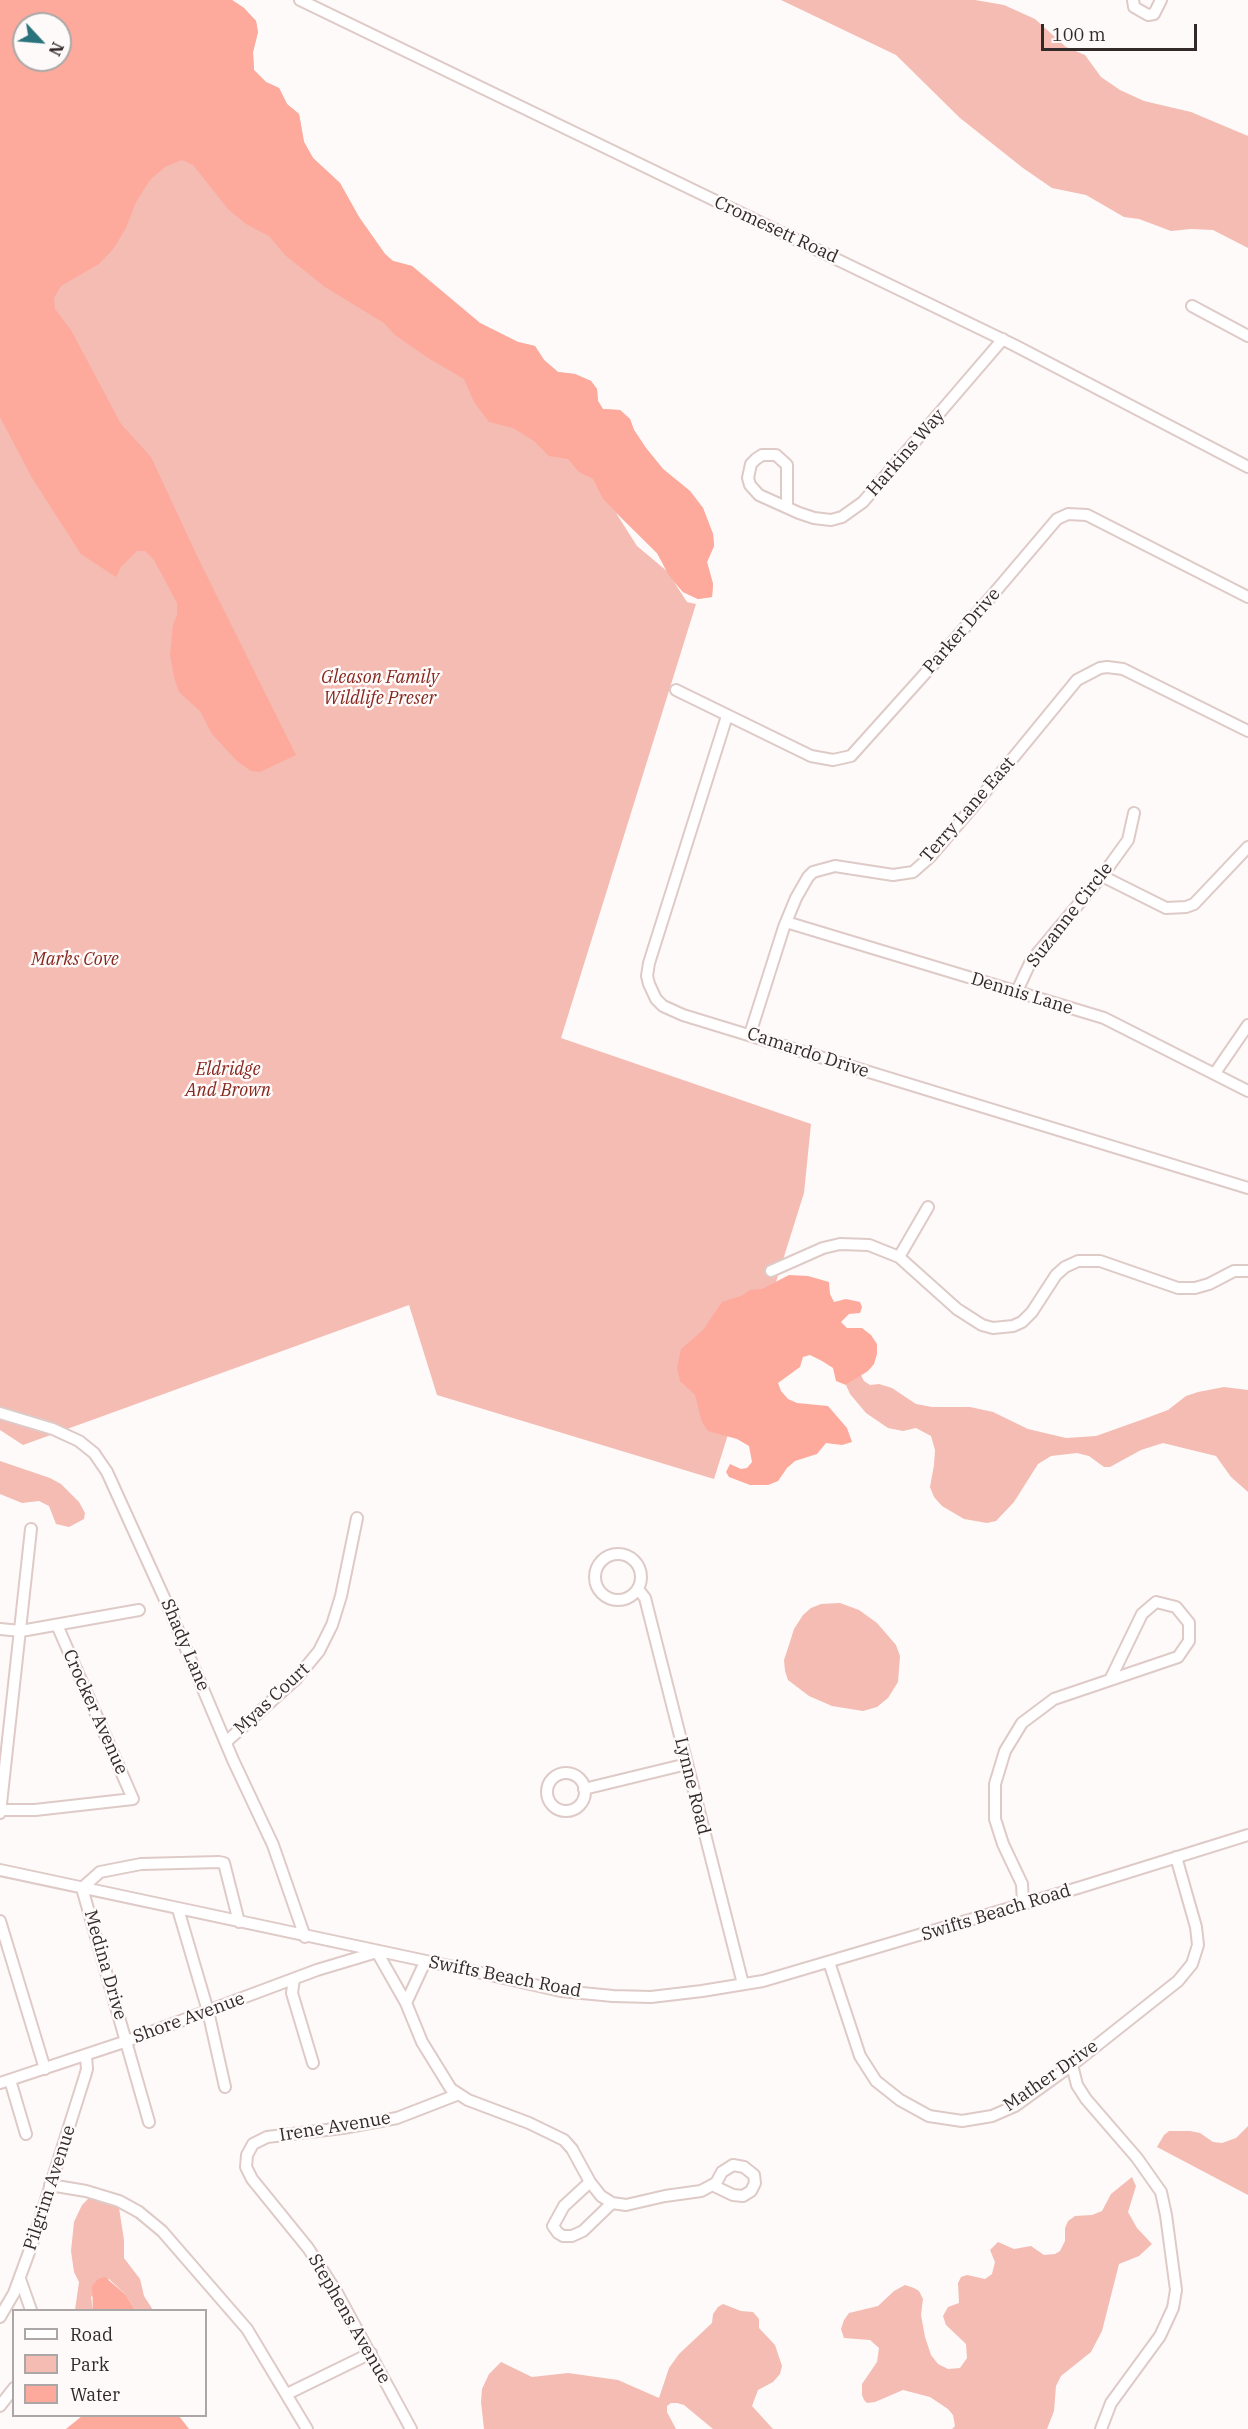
<!DOCTYPE html>
<html>
<head>
<meta charset="utf-8">
<style>
  body { margin:0 }
  #map { position:relative; width:1248px; height:2429px; overflow:hidden; background:#fefaf9; font-family:"IBM Plex Serif",serif }
  canvas { display:block }
  .legend { position:absolute; left:12px; top:2309px; width:195px; height:108px; box-sizing:border-box; background:#fefaf9; border:2px solid #aca7a6; margin:0; padding:8px 10px; list-style:none; font-size:18px; color:#312a29 }
  .legend li { display:flex; align-items:center; gap:12px; height:30px }
  .legend b { width:30px; border:2px solid #aca7a6 }
  .north { position:absolute; left:12px; top:12px; width:60px; height:60px; box-sizing:border-box; background:#fefaf9; border:2px solid #aca7a6; border-radius:50%; rotate:116deg; font-size:16px; font-weight:700; line-height:24px; text-align:center; color:#312a29 }
  .north::after { content:''; display:block; margin:auto; width:21px; height:27px; background:#2a737c; clip-path:polygon(50% 0,100% 100%,50% 72%,0 100%) }
  .scale { position:absolute; left:1041px; top:24px; width:156px; height:27px; box-sizing:border-box; border:3px solid #312a29; border-top:0; padding-left:8px; font-size:18px; line-height:21px; white-space:nowrap; color:#312a29; -webkit-text-stroke:4px #fefaf9; paint-order:stroke }
</style>
</head>
<body>
<div id="map">
<canvas width="1248" height="2429"></canvas>
<ul class="legend">
<li><b style="height:8px;background:#fff"></b>Road</li>
<li><b style="height:16px;background:#f4bcb3"></b>Park</li>
<li><b style="height:16px;background:#fdaa9d"></b>Water</li>
</ul>
<div class="north">N</div>
<div class="scale">100 m</div>
</div>
<script>
const context = document.querySelector('canvas').getContext('2d');
context.lineJoin = 'round';
function fill(path, color) {
  context.fillStyle = color;
  context.fill(path, 'evenodd');
}
function poly(rows) {
  const path = new Path2D();
  for (const r of rows) {
    if (r.length === 3) {
      path.moveTo(r[0] + r[2], r[1]);
      path.arc(r[0], r[1], r[2], 0, 2 * Math.PI);
      continue;
    }
    path.moveTo(r[0], r[1]);
    for (let i = 2; i < r.length; i += 2) path.lineTo(r[i], r[i + 1]);
  }
  return path;
}
function trace(path, color, width, dash) {
  context.strokeStyle = color;
  context.lineWidth = width;
  context.lineCap = dash ? 'butt' : 'round';
  context.setLineDash(dash || []);
  context.stroke(path);
}
function drawText(font, color, halo, rows, align = 'center') {
  context.font = font + ' "IBM Plex Serif",serif';
  context.lineWidth = 5;
  context.setLineDash([]);
  context.textBaseline = 'middle';
  context.strokeStyle = halo;
  context.fillStyle = color;
  for (const [text, x, y, turn = 0] of rows) {
    context.save();
    context.translate(x, y);
    context.rotate((+turn || 0) * Math.PI / 180);
    context.textAlign = isNaN(turn) ? turn : align;
    if (halo) context.strokeText(text, 0, 0);
    context.fillText(text, 0, 0);
    context.restore();
  }
}
fill(poly([
  [232,0,244,8,256,21,258,32,253,52,254,70,266,82,279,88,287,104,299,114,304,142,313,158,340,183,359,217,385,254,393,261,412,266,480,323,518,342,535,346,544,360,558,372,575,374,591,381,597,389,598,401,603,409,620,410,630,419,634,430,646,448,663,469,690,491,703,508,713,534,714,546,707,562,713,584,712,597,698,599,683,592,674,582,687,602,696,604,561,1038,811,1124,804,1193,714,1479,437,1395,409,1305,23,1445,0,1430,0,17,24,60,64,87,60,24],
  [616,513,657,553,668,572,637,546],
  [781,0,975,0,1004,5,1035,19,1066,47,1085,55,1101,77,1120,90,1144,101,1191,112,1248,136,1248,248,1213,230,1191,229,1171,231,1139,219,1124,217,1086,195,1052,188,1023,168,960,118,896,55],
  [861,1375,864,1381,870,1385,879,1384,892,1388,916,1404,932,1407,970,1407,993,1412,1028,1429,1066,1438,1096,1436,1141,1420,1168,1410,1186,1396,1198,1392,1224,1387,1248,1390,1248,1492,1231,1477,1216,1456,1163,1443,1141,1450,1110,1467,1104,1467,1089,1456,1077,1453,1051,1456,1038,1464,1014,1502,996,1521,987,1523,964,1519,942,1506,934,1497,930,1487,934,1465,935,1450,931,1436,916,1428,903,1431,888,1428,866,1413,850,1394,846,1385],
  [0,1461,50,1478,61,1484,79,1502,85,1513,84,1519,69,1527,56,1524,49,1506,39,1501,22,1503,0,1494],
  [840,1603,859,1610,877,1623,896,1645,900,1656,898,1682,888,1698,877,1707,863,1711,832,1706,809,1696,788,1680,785,1671,784,1660,789,1645,794,1629,803,1615,811,1608,821,1604],
  [1248,2126,1248,2195,1157,2147,1164,2135,1169,2131,1190,2131,1200,2133,1213,2142,1222,2143,1236,2138],
  [1132,2177,1136,2186,1128,2212,1137,2228,1152,2244,1139,2256,1119,2264,1102,2331,1091,2352,1061,2376,1056,2386,1054,2411,1047,2429,952,2429,955,2426,953,2415,948,2409,930,2397,903,2390,875,2402,867,2403,864,2400,862,2395,862,2384,877,2362,879,2348,870,2340,844,2338,841,2329,844,2320,849,2313,878,2306,894,2291,905,2285,914,2288,919,2291,923,2299,921,2315,925,2337,931,2355,938,2364,948,2369,960,2368,967,2358,966,2344,946,2325,943,2316,948,2307,959,2303,958,2283,961,2277,967,2275,985,2279,992,2274,995,2262,990,2250,998,2242,1014,2249,1031,2246,1044,2255,1055,2254,1060,2251,1065,2241,1065,2228,1068,2221,1075,2216,1092,2215,1102,2211,1111,2194],
  [90,2197,115,2205,119,2208,124,2240,124,2258,140,2279,144,2296,153,2310,135,2310,126,2295,109,2279,91,2297,93,2310,75,2310,79,2282,74,2272,71,2251,74,2222,82,2205],
  [723,2304,741,2311,753,2312,759,2319,759,2328,775,2345,782,2366,780,2374,773,2382,758,2390,752,2406,773,2429,713,2429,684,2405,677,2403,671,2403,667,2406,667,2412,676,2429,484,2429,481,2402,482,2389,489,2374,501,2362,532,2377,568,2373,618,2380,659,2398,669,2368,679,2354,712,2323,713,2314,718,2307]
]), '#f4bcb3');
fill(poly([
  [0,0,232,0,244,8,256,21,258,32,253,52,254,70,266,82,279,88,287,104,299,114,304,142,313,158,340,183,359,217,385,254,393,261,412,266,480,323,518,342,535,346,544,360,558,372,575,374,591,381,597,389,598,401,603,409,620,410,630,419,634,430,646,448,663,469,690,491,703,508,713,534,714,546,707,562,713,584,712,597,698,599,683,592,668,574,657,553,603,499,593,479,579,472,568,459,549,456,534,441,513,428,489,422,474,402,464,379,428,358,395,335,384,323,325,287,285,255,269,236,246,224,228,209,193,165,182,160,165,167,150,180,136,202,126,228,114,248,99,264,61,286,54,298,55,309,71,330,121,424,151,457,199,560,296,755,260,772,251,771,237,761,212,734,200,711,179,692,174,677,170,655,173,625,177,615,177,603,154,560,145,551,137,551,121,567,116,577,81,554,32,478,0,417],
  [24,24,60,24,60,60,24,60],
  [789,1275,808,1276,829,1282,830,1294,834,1302,846,1299,860,1302,862,1307,860,1313,849,1314,841,1322,847,1328,862,1328,871,1335,877,1344,877,1354,874,1364,868,1371,846,1385,836,1381,833,1368,822,1361,810,1355,803,1357,800,1367,778,1383,781,1391,788,1399,797,1403,828,1406,847,1428,852,1442,842,1445,826,1443,817,1454,795,1461,787,1468,778,1481,768,1485,750,1485,729,1477,726,1472,730,1464,741,1469,747,1468,752,1462,749,1446,737,1439,708,1431,702,1422,695,1395,680,1381,677,1368,681,1349,703,1330,722,1302,741,1296,750,1290,762,1289],
  [105,2277,126,2295,135,2310,93,2310,92,2286,98,2279],
  [82,2416,179,2416,189,2429,66,2429]
]), '#fdaa9d');
const minor = poly([
  [300,0,1014,345,1248,467],
  [1133,0,1134,7,1148,15,1154,14,1161,0],
  [1192,306,1248,336],
  [787,507,787,465,776,455,762,455,756,459,751,464,748,478,750,485,759,495,799,513,814,518,831,520,842,517,863,502,1003,339],
  [676,690,811,756,833,760,851,756,939,658,1057,519,1068,514,1087,515,1248,597],
  [727,716,649,963,647,976,649,984,656,999,663,1006,683,1015,1248,1188],
  [1102,876,1166,908,1186,907,1194,904,1248,847],
  [786,922,1104,1018,1248,1091],
  [1017,991,1031,961,1102,876,1128,840,1134,813],
  [750,1034,784,927,796,898,808,877,813,872,835,866,893,875,913,872,930,857,972,808,1077,680,1100,668,1107,667,1123,669,1248,731],
  [1215,1073,1248,1025],
  [899,1257,928,1207],
  [771,1271,823,1248,840,1244,869,1245,899,1257,957,1309,982,1325,993,1328,1013,1326,1022,1322,1032,1312,1056,1275,1065,1267,1078,1261,1100,1261,1178,1288,1195,1288,1209,1284,1234,1271,1248,1271],
  [0,1413,53,1429,79,1441,94,1453,107,1472,167,1604,233,1760,273,1845,305,1937],
  [618,1577,23],
  [638,1589,645,1598,743,1984],
  [0,1629,21,1631,139,1610],
  [226,1742,296,1679,319,1651,332,1625,341,1596,357,1518],
  [566,1792,19],
  [584,1789,687,1764],
  [0,1810,35,1810,133,1799,57,1625],
  [0,1813,31,1529],
  [0,1870,468,1970,561,1991,613,1996,651,1997,702,1991,763,1981,1081,1887,1248,1835],
  [1023,1904,1022,1884,1003,1844,995,1819,995,1784,1005,1751,1022,1723,1054,1699,1178,1657,1189,1641,1189,1623,1176,1607,1156,1602,1142,1614,1110,1680],
  [178,1909,208,2011,225,2087],
  [0,1921,45,2069],
  [829,1962,860,2056,876,2081,900,2100,929,2116,962,2121,992,2116,1015,2106,1072,2065,1178,1981,1192,1964,1198,1945,1196,1927,1176,1857],
  [294,1979,292,1993,313,2063],
  [406,2003,425,1962],
  [1072,2065,1077,2085,1086,2099,1137,2158,1161,2192,1166,2215,1176,2290,1173,2308,1160,2336,1111,2403,1101,2429],
  [10,2080,26,2134],
  [0,2083,127,2041,317,1970,377,1952,406,2003,422,2042,451,2089,468,2100,529,2123,564,2140,572,2149,590,2182,564,2206,553,2226,558,2233,563,2236,572,2236,583,2231,612,2203,626,2205,665,2196,701,2191,716,2183,722,2172,733,2165,744,2167,754,2175,755,2183,751,2191,743,2196,733,2195,712,2185],
  [149,2122,82,1888,100,1872,141,1864,219,1862,224,1863,239,1922],
  [590,2182,601,2196,612,2203],
  [50,2185,86,2191,119,2201,139,2212,162,2231,247,2329,307,2429],
  [20,2279,31,2310],
  [0,2317,14,2293,32,2244,85,2076,87,2069,86,2056],
  [287,2394,371,2353],
  [0,2406,14,2388],
  [411,2429,336,2291,308,2248,252,2179,246,2167,247,2155,253,2144,267,2137,343,2128,397,2118,459,2094]
]);
trace(minor, '#decac7', 14);
trace(minor, '#fff', 10);
drawText('18px', '#312a29', '#fefaf9', [
  ["Cromesett Road",776,230,25],
  ["Harkins Way",906,453,-49],
  ["Parker Drive",962,631,-49],
  ["Terry Lane East",968,810,-49],
  ["Suzanne Circle",1070,915,-52],
  ["Dennis Lane",1022,994,17],
  ["Camardo Drive",808,1053,18],
  ["Shady Lane",185,1645,67],
  ["Myas Court",272,1699,-43],
  ["Crocker Avenue",95,1712,66],
  ["Lynne Road",692,1786,76],
  ["Swifts Beach Road",996,1913,-17],
  ["Medina Drive",105,1965,74],
  ["Swifts Beach Road",505,1977,11],
  ["Shore Avenue",189,2018,-20],
  ["Mather Drive",1051,2076,-35],
  ["Irene Avenue",335,2127,-9],
  ["Pilgrim Avenue",50,2188,-72],
  ["Stephens Avenue",349,2319,60]
]);
drawText('italic 18px', '#86271e', '#fefaf9', [
  ["Gleason Family",380,678],
  ["Wildlife Preser",380,699],
  ["Marks Cove",75,960],
  ["Eldridge",228,1070],
  ["And Brown",228,1091]
]);
</script>
</body>
</html>
